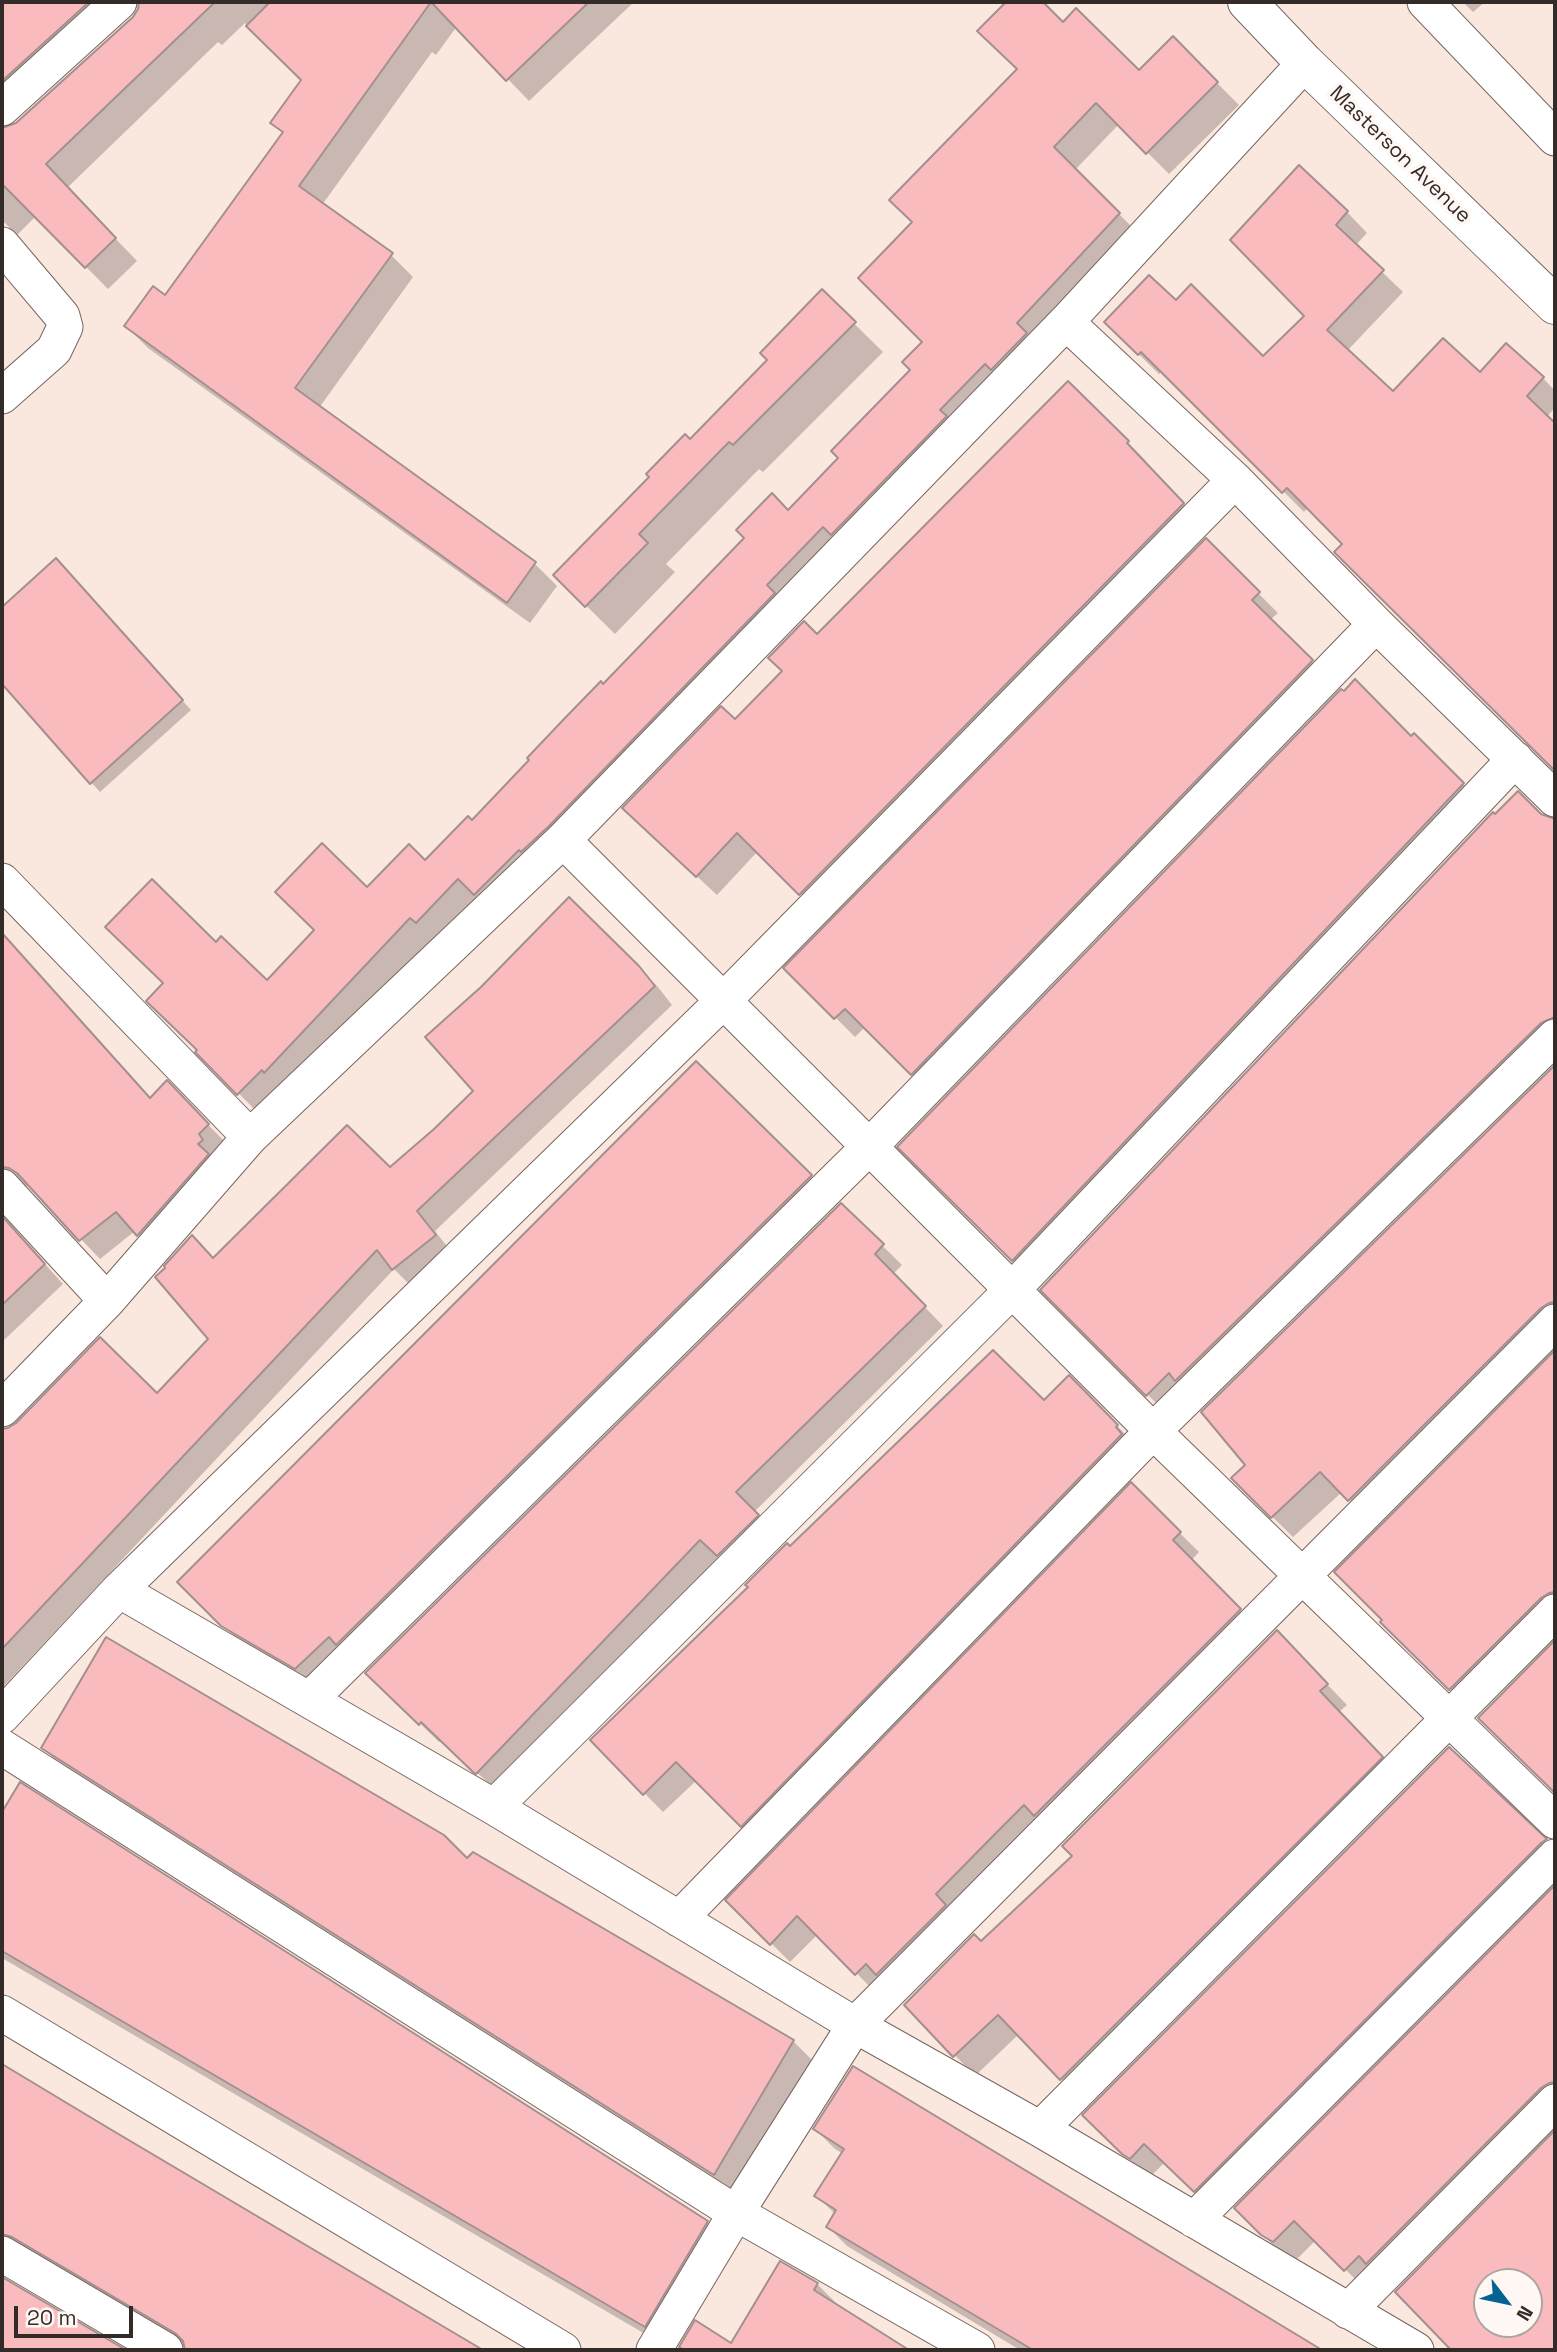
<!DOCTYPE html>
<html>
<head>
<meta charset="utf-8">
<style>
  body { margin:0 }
  #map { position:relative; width:1557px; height:2352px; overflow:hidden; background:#fae7de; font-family:"Space Grotesk",sans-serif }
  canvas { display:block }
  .frame { position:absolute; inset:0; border:4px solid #322b27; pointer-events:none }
  .north { position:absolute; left:1473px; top:2268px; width:70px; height:70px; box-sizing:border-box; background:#fff7f3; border:2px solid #ada5a1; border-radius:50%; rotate:122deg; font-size:19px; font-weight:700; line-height:28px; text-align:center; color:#322b27 }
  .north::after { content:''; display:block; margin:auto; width:24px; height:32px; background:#046392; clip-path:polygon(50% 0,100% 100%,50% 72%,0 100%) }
  .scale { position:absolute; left:14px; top:2306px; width:119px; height:32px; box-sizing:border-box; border:4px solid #322b27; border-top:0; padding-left:9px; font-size:21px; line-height:24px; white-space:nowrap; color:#322b27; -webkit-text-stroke:5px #fff7f3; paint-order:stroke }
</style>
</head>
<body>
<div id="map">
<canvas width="1557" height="2352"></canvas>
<div class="frame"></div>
<div class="north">N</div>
<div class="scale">20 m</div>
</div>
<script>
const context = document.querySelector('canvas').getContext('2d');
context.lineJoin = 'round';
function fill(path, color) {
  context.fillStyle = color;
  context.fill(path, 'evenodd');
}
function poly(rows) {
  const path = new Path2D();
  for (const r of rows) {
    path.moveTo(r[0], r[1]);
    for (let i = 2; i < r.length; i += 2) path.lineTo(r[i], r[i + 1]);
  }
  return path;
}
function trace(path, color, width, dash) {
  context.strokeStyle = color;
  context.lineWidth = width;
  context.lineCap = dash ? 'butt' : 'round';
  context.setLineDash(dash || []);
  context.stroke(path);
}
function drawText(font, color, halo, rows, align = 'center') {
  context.font = font + ' "Space Grotesk",sans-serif';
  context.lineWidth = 7;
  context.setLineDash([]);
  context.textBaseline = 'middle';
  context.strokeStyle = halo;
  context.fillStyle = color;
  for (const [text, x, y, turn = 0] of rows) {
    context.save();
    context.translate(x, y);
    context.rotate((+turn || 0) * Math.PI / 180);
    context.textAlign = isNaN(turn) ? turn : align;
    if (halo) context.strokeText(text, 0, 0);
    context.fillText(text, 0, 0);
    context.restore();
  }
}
fill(poly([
  [2,2,445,2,460,17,476,2,634,2,529,101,457,26,436,55,432,52,322,205,391,255,413,277,319,408,535,564,557,586,530,623,148,348,126,326,166,297,283,134,273,123,303,80,245,23,222,45,218,42,67,188,137,261,108,289,36,216,17,235,2,220],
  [140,3,140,8,134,18,16,124,4,130,5,124,128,9],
  [1008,2,1040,2,1063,24,1139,73,1173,39,1239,105,1169,174,1119,124,1075,170,1141,236,439,944,434,938,288,1093,261,1116,198,1052,216,944,267,982,367,889,425,862,472,823,603,686,788,512,841,459,913,370,924,342,914,222,1019,70,980,31],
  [1463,2,1485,2,1473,12],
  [1347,212,1367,233,1355,246,1403,292,1347,351,1393,394,1480,375,1543,378,1555,391,1555,407,1547,417,1555,425,1555,769,1337,552,1345,544,1308,507,1304,512,1163,371,1159,374,1106,322,1176,303,1263,358,1306,316,1233,240],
  [822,292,883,352,763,472,759,469,666,564,675,572,615,634,555,575,769,360],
  [1068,383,1146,461,1145,463,1202,523,819,913,758,851,717,895,644,827,735,722],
  [1206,541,1278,613,1270,620,1331,681,931,1093,865,1027,855,1037,786,968],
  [56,560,191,710,100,792,2,682,2,609],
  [1414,735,1482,803,1032,1279,900,1147],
  [1540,815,1555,820,1555,1049,1168,1415,1043,1289],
  [569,899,658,987,672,1005,435,1231,453,1254,412,1287,394,1269,2,1688,2,1430,157,1395,210,1339,214,1260,390,1169,476,1092,482,989],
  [2,933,151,1099,167,1083,227,1144,157,1253,135,1231,100,1259,34,1190,28,1186,17,1186,2,1200],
  [696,1064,830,1195,315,1687,243,1645,180,1582],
  [1555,1067,1555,1334,1370,1520,1342,1492,1293,1537,1233,1478,1247,1465,1203,1412],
  [841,1205,902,1265,893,1274,943,1326,754,1512,776,1535,497,1791,442,1740,439,1742,368,1673],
  [2,1214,6,1221,63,1284,2,1342],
  [1555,1353,1555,1624,1471,1709,1382,1622,1385,1620,1337,1572],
  [1069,1378,1136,1445,761,1844,697,1780,663,1812,592,1740,790,1548,1044,1402],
  [1131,1485,1199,1552,1191,1561,1259,1629,876,1993,818,1934,790,1962,728,1900],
  [1555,1643,1555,1791,1480,1718],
  [1297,1653,1347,1705,1339,1712,1402,1778,1081,2099,1019,2034,975,2076,906,2005,981,1943],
  [43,1747,467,1860,793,2041,812,2060,733,2193,62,1767],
  [1449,1749,1555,1850,1214,2209,1165,2162,1150,2177,1143,2173,1085,2115],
  [2,1805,707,2222,726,2241,664,2345,2,1958],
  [1555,1888,1555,2114,1366,2290,1316,2240,1294,2262,1284,2256,1236,2208],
  [2,2066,479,2350,187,2350,186,2345,33,2255,2,2270],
  [853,2069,1322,2350,1020,2350,847,2246,828,2227,835,2214,816,2195,843,2154,834,2148,815,2129],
  [1555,2133,1555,2350,1454,2350,1397,2292],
  [1487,2282,1529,2282,1529,2324,1487,2324],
  [780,2263,817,2284,836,2303,835,2305,907,2350,682,2350,731,2345],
  [2,2279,122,2350,2,2350]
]), '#0003');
const building = poly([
  [2,2,89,2,2,81,2,2],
  [139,2,215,2,46,164,116,238,85,268,2,184,2,128,16,123,133,17,138,9,139,2],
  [270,2,589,2,506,81,431,2,299,186,393,253,295,388,536,562,507,603,124,326,153,286,165,295,283,132,270,123,301,80,246,26,270,2],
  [1006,2,1043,2,1063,22,1076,8,1139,70,1173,36,1218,82,1146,154,1096,103,1054,147,1120,213,1017,323,1027,333,991,370,985,364,940,410,947,416,831,535,823,527,767,585,775,593,549,826,521,852,519,850,474,895,458,879,416,923,410,918,264,1073,262,1070,237,1095,195,1052,197,1050,146,1001,163,983,105,927,152,879,216,942,221,936,267,980,314,930,275,892,322,843,367,887,409,844,425,860,468,816,472,820,529,760,527,758,565,718,601,681,603,684,744,538,736,530,772,493,788,510,838,458,831,451,910,370,902,362,922,342,858,278,912,222,889,200,1017,69,977,31,1006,2],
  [1299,165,1348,211,1336,225,1384,270,1327,330,1393,391,1443,338,1480,372,1506,343,1544,377,1527,396,1555,423,1555,771,1334,552,1342,544,1287,488,1282,493,1141,352,1138,355,1104,322,1149,275,1176,300,1191,284,1263,356,1304,316,1230,240,1299,165],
  [822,289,856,322,733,445,729,442,639,534,648,543,585,607,553,575,649,477,646,474,685,434,690,439,767,360,760,353,822,289],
  [1068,381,1129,441,1127,443,1184,503,799,895,737,833,696,877,622,808,721,706,735,719,782,671,768,658,804,621,817,634,1068,381],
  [1206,538,1260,592,1252,600,1313,660,911,1075,845,1009,834,1019,783,968,1206,538],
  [56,558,183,700,90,784,2,684,2,607,56,558],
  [1355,679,1411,736,1414,733,1464,783,1012,1261,897,1147,1341,689,1344,691,1355,679],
  [1518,791,1541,814,1555,819,1555,1017,1541,1023,1175,1381,1169,1373,1146,1396,1040,1290,1493,812,1495,814,1518,791],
  [569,897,639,966,655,986,417,1211,436,1235,392,1270,377,1250,2,1649,2,1429,8,1428,16,1423,100,1337,157,1393,208,1339,155,1277,165,1268,164,1266,192,1235,213,1258,347,1125,390,1167,434,1129,473,1091,425,1037,481,987,569,897],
  [2,933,150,1098,167,1080,209,1124,199,1134,203,1140,198,1144,209,1154,137,1236,116,1212,79,1241,17,1173,9,1168,2,1167,2,933],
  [696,1061,812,1175,336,1645,329,1637,295,1669,221,1626,177,1582,696,1061],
  [1555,1065,1555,1302,1549,1303,1541,1308,1348,1501,1320,1472,1271,1518,1231,1478,1245,1465,1201,1412,1555,1065],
  [841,1203,884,1244,875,1254,926,1306,736,1492,759,1515,717,1556,700,1540,476,1774,473,1772,421,1722,419,1725,365,1673,841,1203],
  [2,1216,45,1264,2,1305,2,1216],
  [993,1350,1044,1400,1069,1375,1118,1425,1116,1427,1122,1434,741,1827,676,1762,643,1795,590,1740,748,1587,745,1585,787,1543,790,1546,993,1350],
  [1555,1350,1555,1592,1549,1593,1541,1598,1449,1690,1380,1622,1382,1620,1334,1572,1555,1350],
  [1131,1482,1181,1532,1173,1540,1241,1609,1034,1816,1024,1805,996,1833,936,1894,946,1905,876,1975,866,1964,855,1975,797,1916,770,1945,725,1900,1131,1482],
  [1277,1630,1328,1684,1320,1691,1383,1757,1060,2080,998,2015,953,2057,904,2005,974,1934,981,1941,1072,1856,1062,1846,1277,1630],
  [106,1637,444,1835,467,1858,473,1852,794,2040,714,2175,41,1748,106,1637],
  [1555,1640,1555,1793,1478,1718,1555,1640],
  [1449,1747,1547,1839,1541,1843,1194,2192,1144,2144,1130,2159,1122,2154,1082,2115,1449,1747],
  [20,1782,708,2221,645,2327,2,1951,2,1812,20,1782],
  [1555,1885,1555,2082,1549,2083,1541,2088,1366,2264,1359,2256,1344,2271,1294,2221,1273,2242,1261,2235,1234,2208,1555,1885],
  [2,2064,110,2129,483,2350,185,2350,183,2341,175,2333,12,2237,2,2234,2,2064],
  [853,2066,1063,2193,1322,2350,1033,2350,826,2227,836,2210,814,2196,844,2149,813,2129,853,2066],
  [1555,2130,1555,2350,1451,2350,1395,2292,1555,2130],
  [1487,2282,1529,2282,1529,2324,1487,2324,1487,2282],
  [780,2261,818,2283,814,2290,909,2350,684,2350,679,2347,695,2320,731,2343,780,2261],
  [2,2277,126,2350,2,2350,2,2277]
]);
fill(building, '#fabbbe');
trace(building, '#a38f90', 2);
const street = poly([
  [1425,2,1555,138],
  [2,108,119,2],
  [2,245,62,316,65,327,54,350,2,396],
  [1066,322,1235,480,1376,624,1555,799],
  [563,840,1153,1431,1555,1821],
  [2,881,250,1137],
  [2,1187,107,1301],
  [2,1409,107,1301,250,1137,563,840,1066,322,1305,63],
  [119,1590,494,1807,855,2025,1040,2129,1416,2350],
  [309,1700,869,1147,1376,624],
  [2,1716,119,1590,723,1001,1235,480],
  [2,1747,736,2213,977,2350],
  [494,1807,1012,1290,1515,759],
  [679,1919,1153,1431,1555,1037],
  [2,2013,563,2350],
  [1040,2129,1555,1612],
  [1194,2220,1555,1857],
  [2,2254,165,2350],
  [1348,2311,1555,2102],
  [654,2350,736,2213,855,2025,1555,1322]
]);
const primary = poly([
  [1247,2,1305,63,1555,305]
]);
trace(street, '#78675f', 37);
trace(primary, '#78675f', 40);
trace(street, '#fff', 35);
trace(primary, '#fff', 38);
drawText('21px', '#322b27', '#fff7f3', [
  ["Masterson Avenue",1400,155,44]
]);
</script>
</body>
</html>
